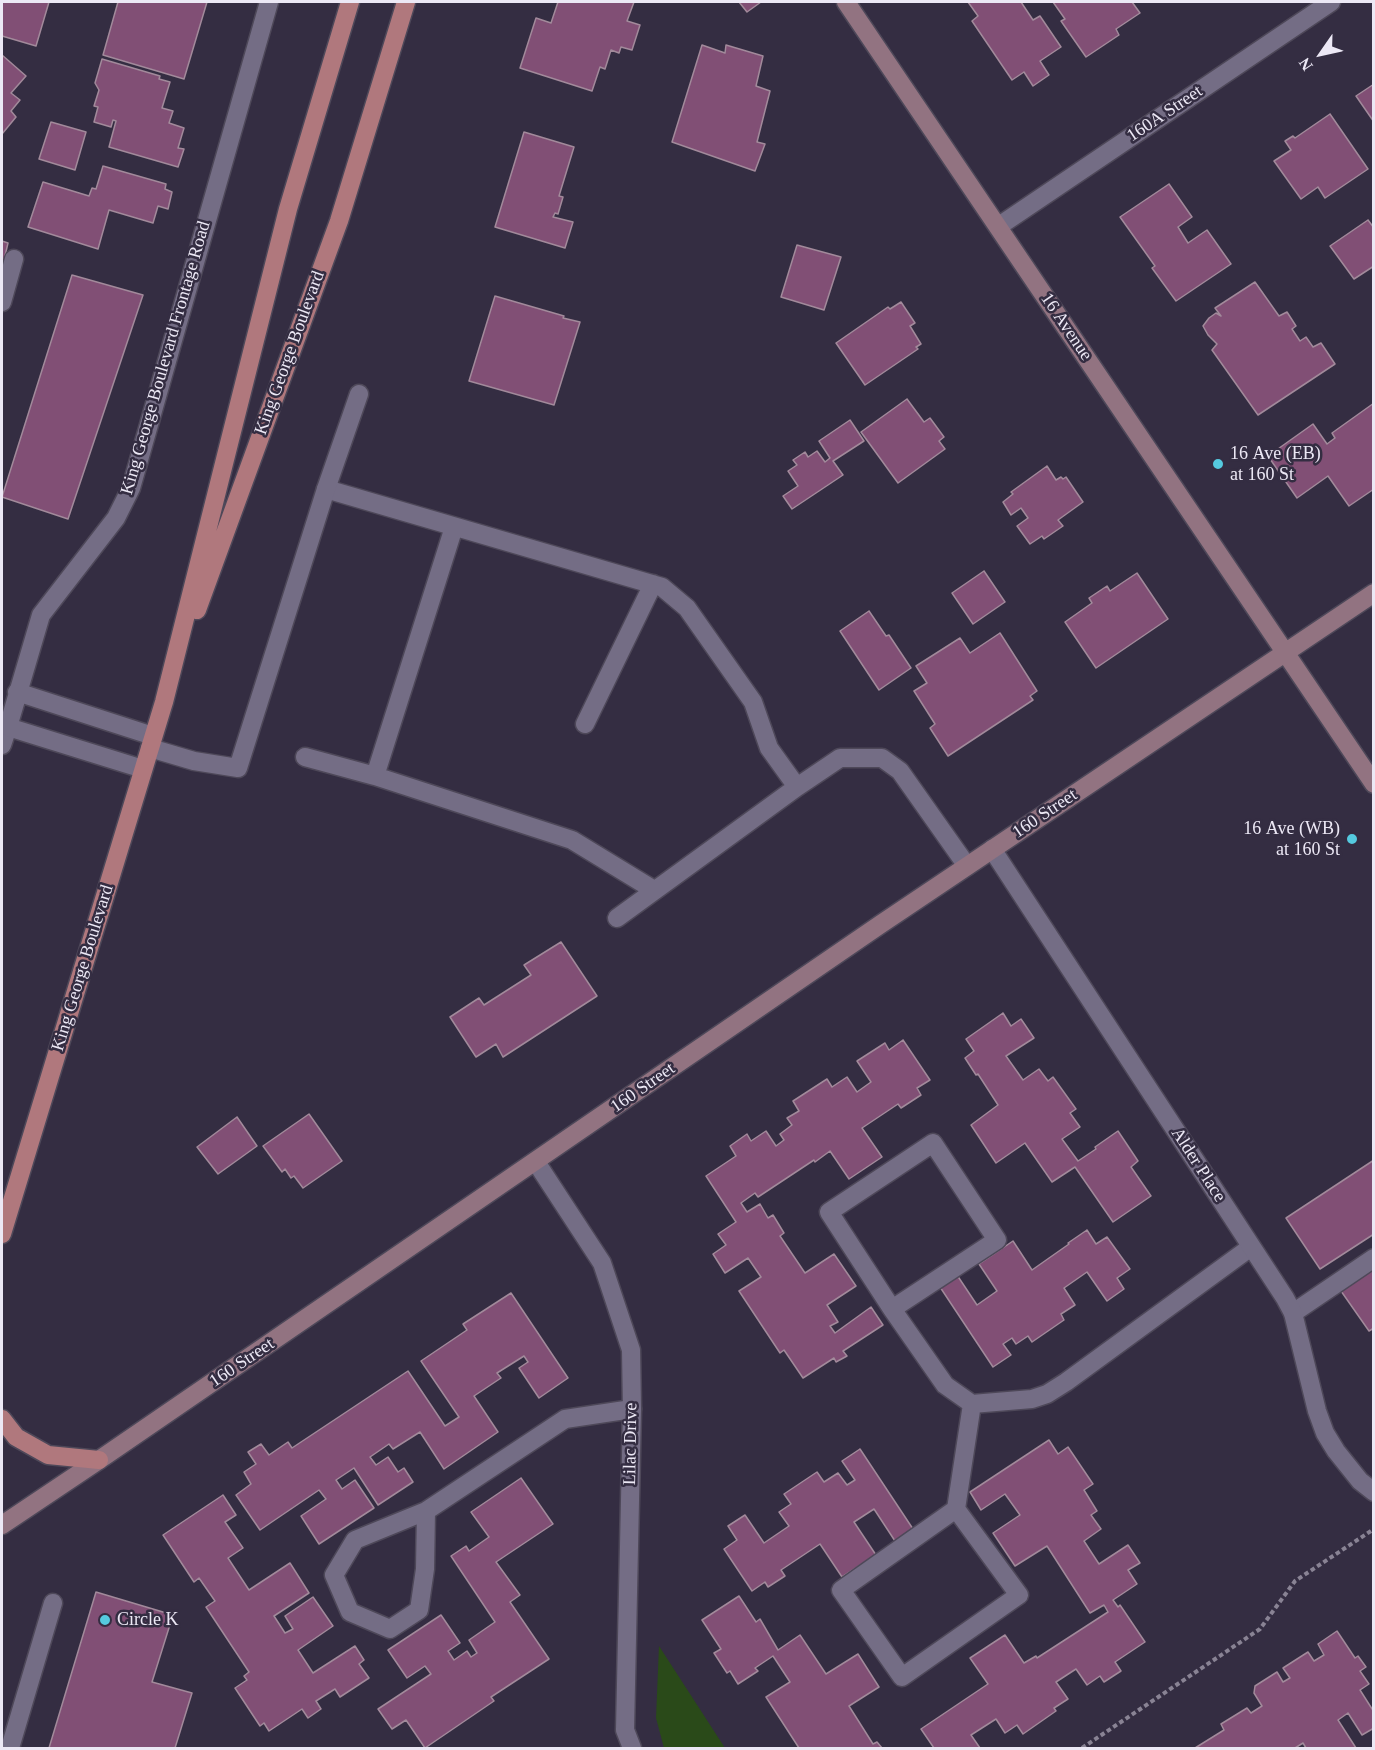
<!DOCTYPE html>
<html>
<head>
<meta charset="utf-8">
<style>
  body { margin:0 }
  #map { position:relative; width:1375px; height:1750px; overflow:hidden; background:#342d42; font-family:Georgia,serif }
  canvas { display:block }
  .frame { position:absolute; inset:0; border:3px solid #ece8f5; pointer-events:none }
  .north { position:absolute; left:1291px; top:24px; width:60px; height:60px; -webkit-text-stroke:4px #342d42; paint-order:stroke; rotate:236deg; font-size:16px; font-weight:700; line-height:24px; text-align:center; color:#ece8f5 }
  .north::after { content:''; display:block; margin:auto; width:21px; height:27px; background:#ece8f5; clip-path:polygon(50% 0,100% 100%,50% 72%,0 100%) }
</style>
</head>
<body>
<div id="map">
<canvas width="1375" height="1750"></canvas>
<div class="frame"></div>
<div class="north">N</div>
</div>
<script>
const context = document.querySelector('canvas').getContext('2d');
context.lineJoin = 'round';
function fill(path, color) {
  context.fillStyle = color;
  context.fill(path, 'evenodd');
}
function poly(rows) {
  const path = new Path2D();
  for (const r of rows) {
    path.moveTo(r[0], r[1]);
    for (let i = 2; i < r.length; i += 2) path.lineTo(r[i], r[i + 1]);
  }
  return path;
}
function trace(path, color, width, dash) {
  context.strokeStyle = color;
  context.lineWidth = width;
  context.lineCap = dash ? 'butt' : 'round';
  context.setLineDash(dash || []);
  context.stroke(path);
}
function drawText(font, color, halo, rows, align = 'center') {
  context.font = font + ' Georgia,serif';
  context.lineWidth = 5;
  context.setLineDash([]);
  context.textBaseline = 'middle';
  context.strokeStyle = halo;
  context.fillStyle = color;
  for (const [text, x, y, turn = 0] of rows) {
    context.save();
    context.translate(x, y);
    context.rotate((+turn || 0) * Math.PI / 180);
    context.textAlign = isNaN(turn) ? turn : align;
    if (halo) context.strokeText(text, 0, 0);
    context.fillText(text, 0, 0);
    context.restore();
  }
}
fill(poly([
  [659,1646,725,1748,664,1748,656,1718]
]), '#2a4a19');
const building = poly([
  [2,2,49,2,36,46,2,36,2,2],
  [118,2,207,2,184,79,103,55,118,2],
  [558,2,634,2,627,21,640,25,632,50,621,47,619,53,611,50,605,69,600,67,592,91,520,68,536,18,551,23,558,2],
  [739,2,761,2,747,12,739,2],
  [968,2,1021,2,1033,20,1040,16,1061,47,1040,61,1049,75,1033,86,1024,72,1012,80,972,21,978,16,968,2],
  [1053,2,1132,2,1140,13,1116,29,1119,35,1086,57,1061,21,1065,19,1053,2],
  [702,45,725,53,726,45,763,56,756,86,770,91,757,142,765,144,755,171,672,142,702,45],
  [2,55,26,76,11,93,20,100,11,111,16,117,2,134,2,55],
  [102,59,160,76,159,79,170,82,162,108,173,111,169,123,184,128,178,148,184,149,178,167,109,147,116,121,113,120,111,127,94,122,98,107,94,106,99,90,95,83,102,59],
  [1374,84,1374,122,1356,96,1374,84],
  [1330,114,1368,169,1325,198,1318,187,1301,199,1274,161,1291,150,1285,141,1293,136,1295,138,1330,114],
  [51,122,86,132,75,170,39,159,51,122],
  [524,132,574,147,559,196,563,197,558,214,555,213,553,217,573,222,565,248,495,227,524,132],
  [103,166,166,184,165,189,172,192,168,209,158,206,153,223,109,210,98,249,28,227,43,182,89,196,92,188,96,189,103,166],
  [1169,184,1192,217,1178,227,1188,243,1207,230,1231,264,1176,301,1152,268,1155,266,1120,217,1169,184],
  [1368,220,1374,228,1374,266,1354,279,1330,246,1368,220],
  [2,241,8,243,2,269,2,241],
  [797,245,841,257,824,310,781,297,797,245],
  [72,275,143,295,68,519,2,497,72,275],
  [1255,282,1279,316,1287,312,1296,326,1292,329,1300,341,1306,337,1313,347,1321,343,1335,364,1258,415,1212,350,1217,344,1208,335,1203,326,1209,318,1216,313,1221,316,1215,308,1255,282],
  [495,296,564,316,563,318,580,322,554,405,469,381,495,296],
  [901,302,915,323,910,326,921,344,916,347,918,349,865,385,836,343,888,307,890,309,901,302],
  [907,399,924,422,930,418,944,437,939,441,945,449,898,483,861,432,907,399],
  [1374,403,1374,489,1349,506,1328,476,1297,498,1268,456,1313,424,1327,444,1335,438,1332,433,1374,403],
  [850,420,864,441,833,461,843,475,792,509,783,496,798,486,788,471,797,465,793,460,805,452,808,457,817,451,825,462,830,458,819,441,850,420],
  [1047,466,1056,480,1061,477,1063,479,1066,477,1083,502,1058,520,1063,526,1044,539,1042,536,1030,544,1017,526,1028,518,1021,508,1011,515,1003,502,1013,494,1011,492,1047,466],
  [984,571,1005,602,973,624,952,593,984,571],
  [1137,573,1168,619,1096,668,1065,622,1092,603,1089,598,1107,586,1110,591,1137,573],
  [869,611,886,636,889,635,911,668,879,690,840,631,869,611],
  [1000,633,1037,691,1030,696,1033,700,948,756,930,728,935,724,914,691,927,683,916,666,960,638,970,653,1000,633],
  [561,942,597,996,503,1057,496,1044,476,1057,450,1017,479,998,484,1005,531,975,524,965,561,942],
  [1003,1013,1011,1026,1021,1019,1034,1038,1006,1056,1023,1080,1039,1069,1048,1081,1053,1077,1076,1109,1070,1113,1080,1127,1062,1139,1078,1161,1096,1149,1095,1147,1118,1131,1138,1161,1131,1167,1151,1196,1113,1222,1075,1167,1052,1182,1025,1143,996,1163,971,1125,998,1105,978,1074,976,1075,965,1058,974,1051,966,1039,1003,1013],
  [903,1040,930,1080,917,1088,921,1095,901,1108,898,1104,862,1128,882,1157,849,1179,830,1151,815,1162,814,1160,758,1197,755,1193,741,1203,747,1212,760,1204,768,1218,773,1215,784,1233,780,1236,805,1273,834,1254,856,1286,827,1305,838,1322,830,1326,835,1333,871,1307,883,1325,843,1351,847,1356,836,1362,834,1358,803,1378,784,1350,780,1353,739,1291,761,1277,748,1258,725,1273,713,1254,726,1245,718,1234,736,1222,706,1176,736,1156,730,1146,747,1134,751,1141,766,1131,776,1146,784,1140,780,1134,792,1125,787,1118,799,1111,793,1101,827,1079,832,1087,847,1077,857,1092,871,1082,857,1061,885,1043,889,1050,903,1040],
  [309,1114,342,1161,303,1188,294,1176,291,1178,285,1169,282,1172,263,1146,309,1114],
  [237,1117,257,1146,218,1174,197,1147,237,1117],
  [1374,1160,1374,1234,1320,1269,1286,1218,1374,1160],
  [1087,1230,1096,1244,1107,1237,1130,1269,1117,1278,1124,1289,1107,1301,1087,1272,1064,1288,1075,1305,1061,1314,1064,1320,1032,1342,1028,1336,1016,1344,1012,1338,1003,1344,1011,1355,993,1367,940,1287,957,1275,977,1305,997,1291,979,1264,1013,1241,1032,1270,1069,1244,1068,1243,1087,1230],
  [1374,1269,1374,1328,1369,1331,1341,1291,1374,1269],
  [511,1293,568,1378,539,1398,519,1368,528,1362,524,1356,497,1373,501,1378,474,1396,498,1432,444,1469,420,1432,393,1449,389,1444,370,1457,376,1465,388,1457,398,1472,404,1468,413,1482,378,1505,354,1468,336,1480,342,1489,355,1480,374,1508,319,1544,301,1516,326,1499,319,1490,260,1530,236,1495,251,1484,244,1472,256,1464,248,1452,261,1444,269,1455,288,1442,292,1448,408,1371,445,1426,459,1417,421,1361,467,1330,463,1324,511,1293],
  [1049,1440,1058,1454,1068,1447,1093,1484,1084,1490,1097,1511,1091,1515,1101,1529,1084,1541,1099,1564,1128,1545,1140,1563,1128,1570,1137,1584,1113,1600,1118,1607,1120,1605,1145,1642,1115,1662,1121,1671,1104,1682,1100,1676,1087,1685,1076,1669,1056,1682,1068,1699,1054,1708,1056,1711,1023,1734,1017,1725,1005,1733,996,1719,971,1735,980,1748,934,1748,921,1729,988,1684,970,1658,1005,1635,1024,1663,1036,1656,1037,1658,1108,1612,1104,1605,1090,1613,1047,1546,1015,1566,993,1533,1020,1515,1005,1494,981,1510,970,1492,1049,1440],
  [860,1449,913,1529,895,1541,874,1509,854,1522,876,1555,842,1577,820,1544,781,1570,785,1576,768,1587,765,1582,752,1591,724,1549,737,1540,728,1526,745,1515,764,1543,789,1526,779,1512,791,1504,784,1494,817,1472,824,1482,838,1473,847,1485,855,1480,842,1461,860,1449],
  [521,1478,553,1524,496,1562,520,1595,510,1602,549,1659,491,1697,494,1701,425,1748,406,1720,392,1729,378,1709,431,1674,425,1666,407,1678,388,1650,441,1615,460,1643,448,1651,454,1660,467,1651,471,1657,477,1653,469,1640,495,1622,451,1556,466,1546,469,1551,489,1537,471,1512,521,1478],
  [223,1495,236,1515,225,1522,243,1548,228,1558,249,1590,290,1563,309,1593,274,1616,285,1633,293,1629,285,1616,313,1597,333,1626,298,1650,313,1673,355,1646,364,1660,359,1664,369,1678,340,1697,335,1689,316,1701,321,1709,308,1718,302,1709,269,1731,264,1723,260,1726,235,1688,247,1680,244,1676,249,1672,206,1607,215,1601,199,1578,194,1582,163,1535,223,1495],
  [96,1592,173,1615,152,1682,192,1693,175,1748,49,1748,96,1592],
  [739,1596,756,1622,760,1619,778,1650,800,1635,826,1674,858,1654,879,1687,849,1706,873,1744,877,1742,882,1748,799,1748,766,1697,790,1682,773,1656,755,1668,758,1671,738,1684,730,1671,727,1673,714,1653,721,1649,702,1620,739,1596],
  [1337,1631,1355,1658,1358,1656,1366,1667,1360,1671,1369,1684,1360,1690,1374,1712,1374,1728,1362,1735,1348,1713,1338,1720,1356,1748,1306,1748,1303,1743,1295,1748,1195,1748,1224,1730,1221,1724,1247,1708,1251,1713,1262,1706,1254,1693,1255,1686,1277,1672,1283,1682,1290,1678,1283,1668,1308,1652,1314,1661,1324,1655,1318,1644,1337,1631]
]);
fill(building, '#814f75');
trace(building, '#a28a9b', 1.5);
const lane = poly([
  [2,302,14,259],
  [326,489,662,587,687,608,753,702,769,748,797,787,840,758,882,758,900,771,967,866],
  [454,527,375,776,572,840,654,890],
  [585,724,653,584],
  [2,745,8,727],
  [305,757,375,776],
  [617,918,797,787],
  [933,1143,997,1240,892,1309,829,1212,933,1143],
  [892,1309,945,1385,972,1404,956,1509,1019,1595,902,1677,841,1590,956,1509],
  [1293,1313,1374,1258],
  [972,1404,1032,1399,1047,1394,1066,1382,1251,1247],
  [426,1511,425,1569,419,1610,390,1629,350,1612,334,1575,355,1540,426,1511,565,1419,632,1409],
  [10,1748,53,1603]
]);
const street = poly([
  [999,226,1331,2],
  [17,692,153,736],
  [150,748,194,761,238,768,326,489,359,394],
  [143,769,8,727,41,615,116,518,131,488,269,2],
  [992,849,1285,1298,1293,1313,1317,1411,1325,1433,1336,1451,1360,1481,1374,1492],
  [536,1162,602,1263,631,1350,632,1409,625,1730,632,1748]
]);
const secondary = poly([
  [846,2,1374,784],
  [2,1525,99,1460,881,924,1374,593]
]);
const primary = poly([
  [197,610,339,221,406,2],
  [2,1234,164,702,288,209,350,2],
  [2,1419,16,1437,48,1455,99,1460]
]);
trace(lane, '#4e4859', 21);
trace(street, '#4e4859', 21);
trace(secondary, '#4e4859', 21);
trace(primary, '#4e4859', 21);
trace(poly([
  [1082,1748,1260,1629,1295,1581,1374,1529]
]), '#898394', 4, [4.5, 3]);
trace(lane, '#746d85', 18);
trace(street, '#746d85', 18);
trace(secondary, '#927381', 18);
trace(primary, '#b0787d', 18);
for (const [x, y, r, color] of [
  [1218,464,6,"#55cadf"],
  [1352,839,6,"#55cadf"],
  [105,1620,6,"#55cadf"]
]) {
  const dot = new Path2D();
  dot.arc(x, y, r, 0, 2 * Math.PI);
  context.fillStyle = color;
  context.fill(dot);
  trace(dot, '#342d42', 2);
}
drawText('18px', '#ece8f5', '#342d42', [
  ["160A Street",1165,114,-34],
  ["16 Avenue",1066,327,56],
  ["King George Boulevard",290,353,-70],
  ["King George Boulevard Frontage Road",166,358,-74],
  ["160 Street",1045,814,-34],
  ["King George Boulevard",83,968,-73],
  ["160 Street",643,1088,-35],
  ["Alder Place",1198,1165,57],
  ["160 Street",242,1363,-34],
  ["Lilac Drive",631,1444,-89]
]);
drawText('18px', '#ece8f5', '#342d42', [
  ["16 Ave (EB)",1230,454],
  ["at 160 St",1230,475],
  ["16 Ave (WB)",1340,829,"right"],
  ["at 160 St",1340,850,"right"],
  ["Circle K",117,1620]
], 'left');
</script>
</body>
</html>
